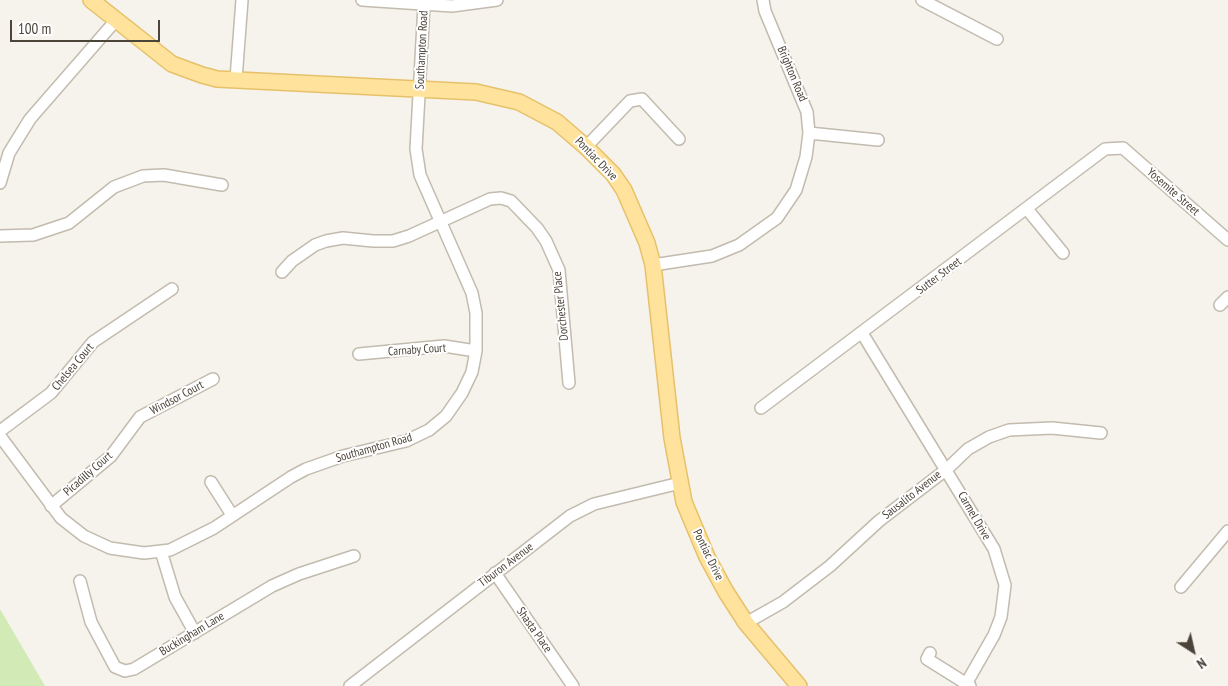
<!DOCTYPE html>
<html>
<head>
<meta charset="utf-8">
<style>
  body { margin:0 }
  #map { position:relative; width:1228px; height:686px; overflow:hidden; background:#f6f3ec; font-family:"PT Sans Narrow",sans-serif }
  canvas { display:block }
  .north { position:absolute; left:1168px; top:626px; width:50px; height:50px; -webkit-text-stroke:4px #fff; paint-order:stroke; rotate:145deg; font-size:14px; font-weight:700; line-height:20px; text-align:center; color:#4b4439 }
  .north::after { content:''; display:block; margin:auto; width:18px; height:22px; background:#4b4439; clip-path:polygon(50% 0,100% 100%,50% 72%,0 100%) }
  .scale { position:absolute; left:10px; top:20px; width:150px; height:22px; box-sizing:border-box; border:2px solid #4b4439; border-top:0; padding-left:6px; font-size:15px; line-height:18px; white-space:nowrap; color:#4b4439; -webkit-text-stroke:4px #fff; paint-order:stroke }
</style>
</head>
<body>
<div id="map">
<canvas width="1228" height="686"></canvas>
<div class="north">N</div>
<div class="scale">100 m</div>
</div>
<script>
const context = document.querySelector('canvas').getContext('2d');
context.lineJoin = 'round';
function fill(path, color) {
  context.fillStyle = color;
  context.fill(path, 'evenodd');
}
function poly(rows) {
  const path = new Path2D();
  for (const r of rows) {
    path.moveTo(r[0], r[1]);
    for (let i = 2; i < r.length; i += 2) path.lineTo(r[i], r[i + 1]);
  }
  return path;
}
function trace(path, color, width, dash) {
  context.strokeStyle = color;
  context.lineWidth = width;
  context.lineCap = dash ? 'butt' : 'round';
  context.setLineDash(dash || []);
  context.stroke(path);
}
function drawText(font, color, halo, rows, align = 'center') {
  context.font = font + ' "PT Sans Narrow",sans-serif';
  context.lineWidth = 4;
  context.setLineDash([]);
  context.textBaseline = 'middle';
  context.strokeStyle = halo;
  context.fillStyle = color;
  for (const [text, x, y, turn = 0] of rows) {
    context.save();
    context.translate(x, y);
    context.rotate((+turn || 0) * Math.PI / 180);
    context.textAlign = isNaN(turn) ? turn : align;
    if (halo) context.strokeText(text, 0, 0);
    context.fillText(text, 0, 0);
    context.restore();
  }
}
fill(poly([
  [0,609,45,686,0,686]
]), '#d2eab5');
const minor = poly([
  [362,0,452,6,497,0],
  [922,0,997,39],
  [236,79,242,0],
  [809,133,878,140],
  [586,147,630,101,642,99,679,139],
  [0,183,9,153,30,119,117,19],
  [1027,209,1063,253],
  [0,236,33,235,69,223,114,187,143,176,164,175,222,185],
  [653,265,712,256,739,245,777,218,796,190,806,157,809,133,807,112,765,11,763,0],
  [282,272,292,261,315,245,326,241,343,238,373,241,393,241,409,236,490,199,501,198,511,201,537,228,546,241,559,270,569,383],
  [1220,305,1228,297],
  [862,333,994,549,1005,585,1001,617,994,635,966,684],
  [359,354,444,346,476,351],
  [761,408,1105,149,1123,148,1228,240],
  [0,431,51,393,93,342,172,289],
  [0,436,61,518,84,536,110,548,144,553,170,550,214,528,291,477,306,469,343,456,406,441,429,430,446,416,462,393,472,372,476,351,476,313,472,293,420,175,416,149,424,5],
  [211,482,232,515],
  [51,506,111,456,140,417,213,379],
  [161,551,175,597,195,633],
  [495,573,573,686],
  [80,581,91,622,115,667,125,671,134,669,272,586,299,574,354,556],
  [1181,587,1228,531],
  [746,623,783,602,830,566,879,521,947,469,968,449,989,437,1009,430,1052,428,1101,433],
  [930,653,927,659,970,686],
  [350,686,570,516,594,504,680,483]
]);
const major = poly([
  [91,0,172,64,202,75,217,79,476,92,519,102,557,122,586,147,613,174,624,190,647,243,653,265,672,438,684,502,707,557,726,592,746,623,799,686]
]);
trace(minor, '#c2bbae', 14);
trace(major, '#e6c16a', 18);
trace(minor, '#fff', 11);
trace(major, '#ffe39c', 15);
drawText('12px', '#4b4439', '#fff', [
  ["Southampton Road",422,50,-87],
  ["Brighton Road",792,74,67],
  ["Pontiac Drive",596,159,46],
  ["Yosemite Street",1173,192,41],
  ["Sutter Street",939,276,-37],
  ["Dorchester Place",561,306,-96],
  ["Carnaby Court",417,350,-4],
  ["Chelsea Court",73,367,-50],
  ["Windsor Court",177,398,-28],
  ["Southampton Road",374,448,-16],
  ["Picadilly Court",88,474,-41],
  ["Sausalito Avenue",912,495,-38],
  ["Carmel Drive",974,516,60],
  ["Pontiac Drive",708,555,64],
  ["Tiburon Avenue",506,565,-37],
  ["Shasta Place",534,630,55],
  ["Buckingham Lane",192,634,-31]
]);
</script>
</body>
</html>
